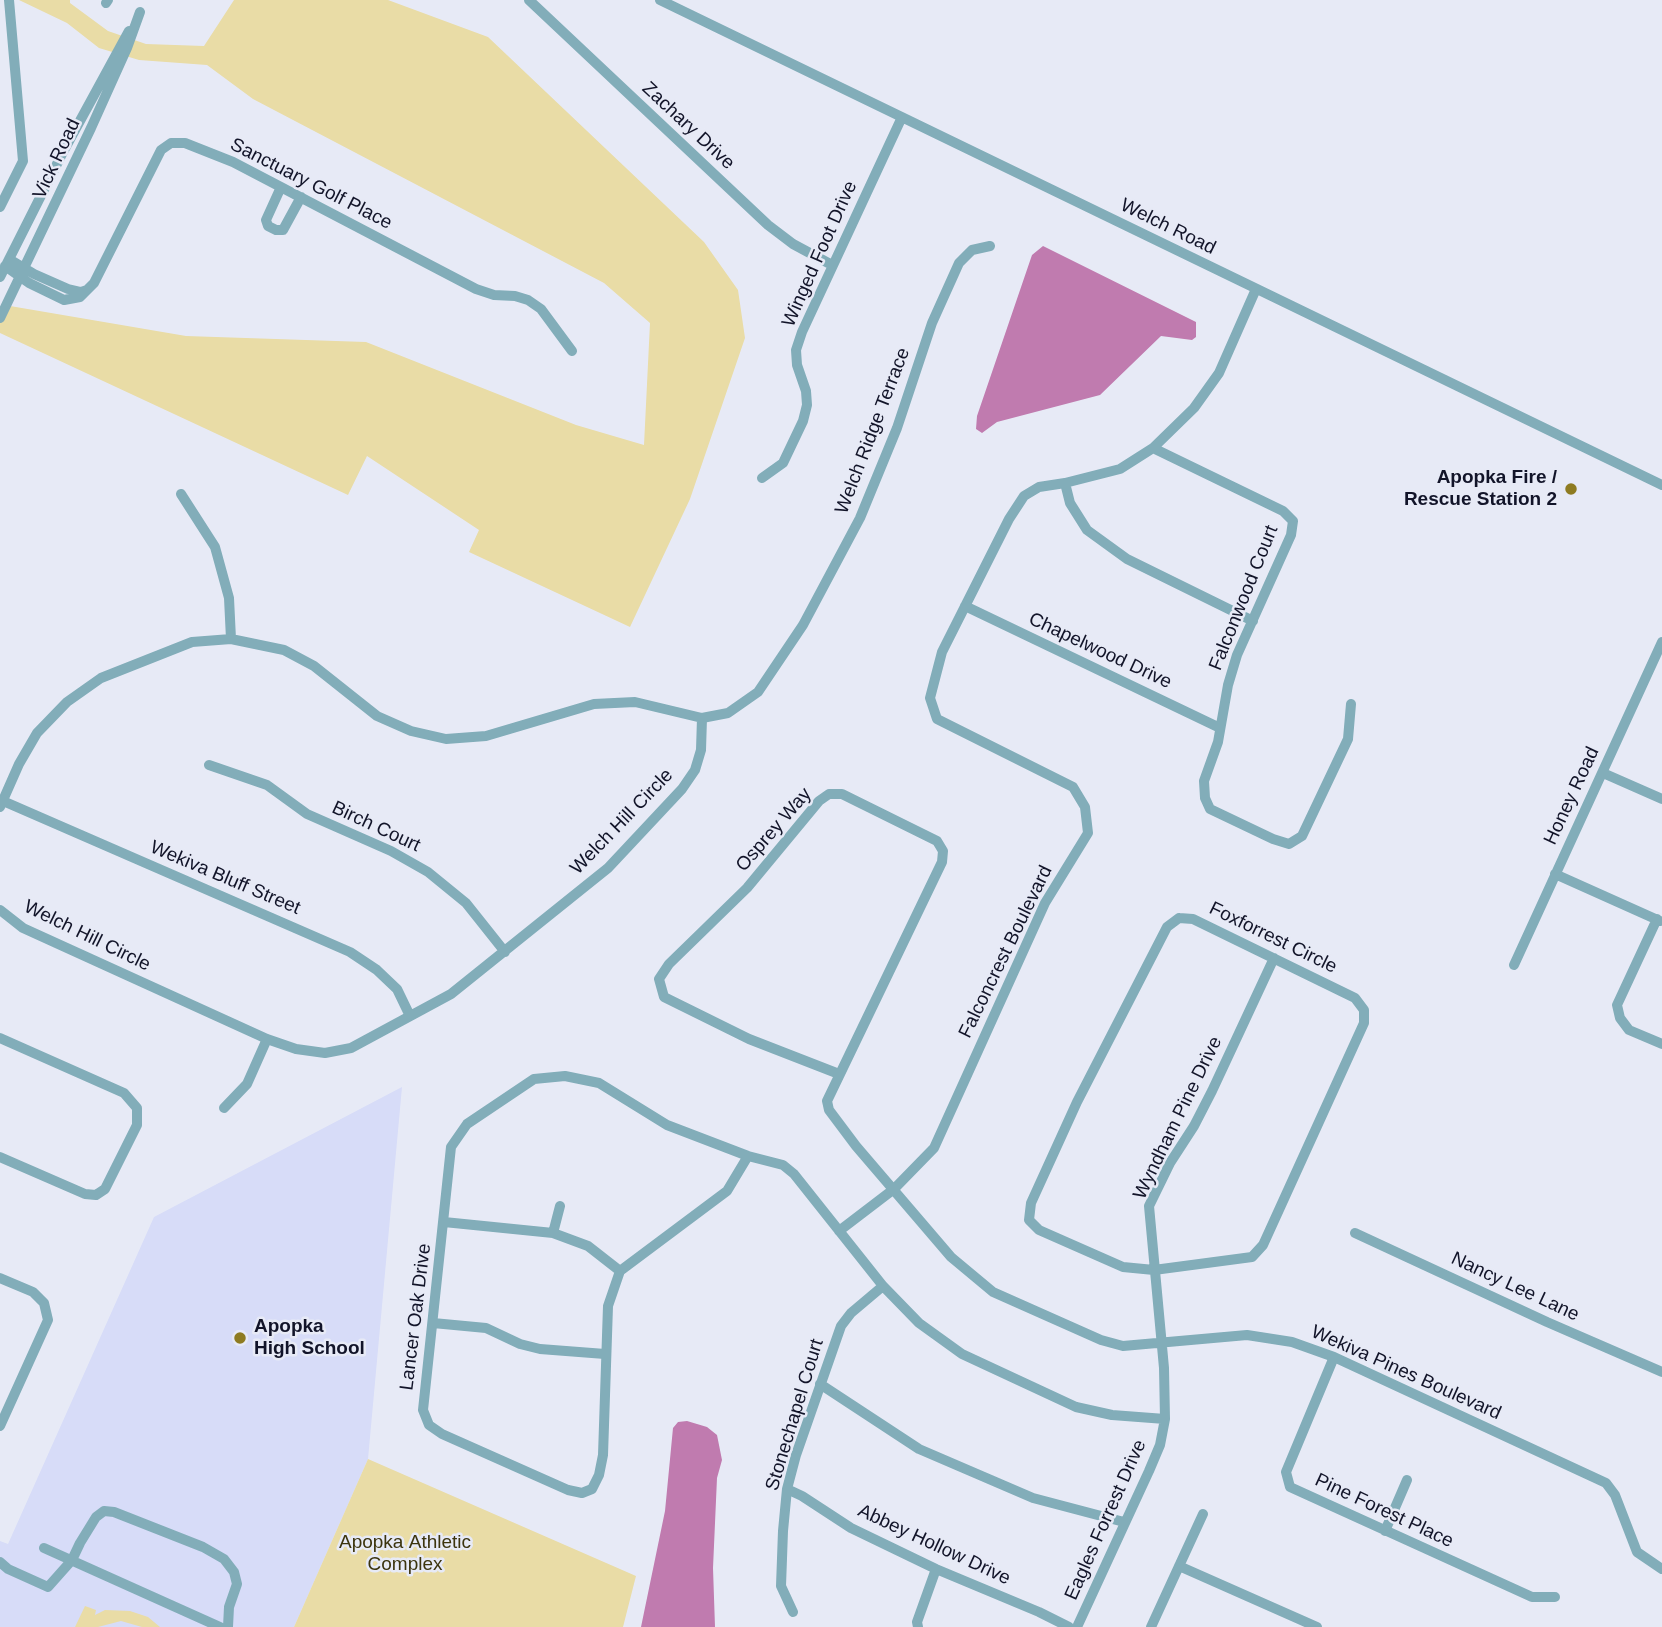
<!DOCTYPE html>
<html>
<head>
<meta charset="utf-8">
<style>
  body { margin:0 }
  canvas { display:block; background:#e7eaf6 }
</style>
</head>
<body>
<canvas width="1662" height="1627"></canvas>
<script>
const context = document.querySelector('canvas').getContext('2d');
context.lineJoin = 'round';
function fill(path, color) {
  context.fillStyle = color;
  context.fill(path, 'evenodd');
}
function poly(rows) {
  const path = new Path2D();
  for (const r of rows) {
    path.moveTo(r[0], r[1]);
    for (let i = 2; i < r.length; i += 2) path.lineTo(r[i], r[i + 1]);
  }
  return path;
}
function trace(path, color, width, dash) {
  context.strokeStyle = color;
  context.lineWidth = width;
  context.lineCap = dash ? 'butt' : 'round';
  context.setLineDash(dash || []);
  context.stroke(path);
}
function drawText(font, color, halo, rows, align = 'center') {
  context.font = font + ' Helvetica,sans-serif';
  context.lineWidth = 5;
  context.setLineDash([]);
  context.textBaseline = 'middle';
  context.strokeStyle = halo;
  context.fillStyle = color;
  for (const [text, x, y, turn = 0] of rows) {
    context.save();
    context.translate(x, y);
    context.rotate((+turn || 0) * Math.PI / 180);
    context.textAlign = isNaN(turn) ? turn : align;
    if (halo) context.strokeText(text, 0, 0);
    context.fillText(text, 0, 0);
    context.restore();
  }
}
fill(poly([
  [402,1087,368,1459,294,1627,0,1627,0,1541,8,1544,154,1217]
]), '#d7dcf8');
fill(poly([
  [19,0,70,0,70,3,108,31,146,44,204,46,234,0,388,0,488,37,704,242,738,290,745,338,690,499,630,627,469,552,479,530,367,456,348,495,0,333,0,308,10,306,186,336,366,342,576,425,644,445,650,323,604,283,253,99,207,65,139,60,99,48,67,23],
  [368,1459,636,1576,623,1627,294,1627],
  [85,1606,96,1610,95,1615,105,1610,130,1611,148,1617,160,1627,142,1627,121,1621,98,1627,75,1627]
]), '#e9dca6');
fill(poly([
  [1043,246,1196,322,1196,337,1192,340,1161,336,1100,395,997,422,982,433,976,429,977,416,1032,255],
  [687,1421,707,1427,717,1435,722,1460,717,1478,713,1568,715,1627,641,1627,665,1511,673,1428,678,1422]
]), '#c07baf');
trace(poly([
  [529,0,768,225,793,244,832,265],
  [660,0,1662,485],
  [106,3,108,0],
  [281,187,266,220,268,226,276,230,283,230,301,197],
  [0,207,23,161,9,0],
  [9,259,34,274,68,289,81,292,87,290],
  [5,266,29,283,64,300,80,297,94,283,161,150,171,143,185,143,233,162,476,289,494,295,515,296,528,300,541,309,572,351],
  [0,277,63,152,129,31],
  [0,318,91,128,127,48,140,12],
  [1153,448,1283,511,1293,521,1291,535,1237,655,1228,685,1218,742,1204,781,1205,798,1210,809,1273,839,1289,844,1302,836,1348,739,1351,704],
  [762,478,783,463,803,421,807,405,806,391,797,365,796,350,802,332,902,117],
  [1065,483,1070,503,1087,530,1127,559,1253,621],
  [181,494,215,547,229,598,231,639],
  [965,606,1220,728],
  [702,718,728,713,758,692,803,625,860,518,897,428,932,323,959,263,972,250,990,246],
  [209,765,267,785,307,814,391,851,428,872,466,903,505,952],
  [1603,773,1662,799],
  [3,801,350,952,377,970,397,989,410,1016],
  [0,807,19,764,37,733,67,702,101,678,192,642,231,639,284,650,314,666,377,716,411,731,446,739,486,736,594,704,635,702,702,718,701,750,695,770,682,789,608,868,451,994,351,1048,325,1053,296,1049,267,1039,23,928,0,910],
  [1555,874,1660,921],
  [1179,918,1193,919,1355,998,1364,1010,1364,1023,1263,1245,1252,1257,1154,1270,1123,1267,1039,1230,1029,1220,1031,1203,1077,1102,1167,927,1179,918],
  [1657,919,1617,1005,1620,1018,1629,1030,1662,1044],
  [1514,965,1662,642],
  [0,1038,124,1093,137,1108,137,1125,105,1189,96,1195,85,1194,0,1157],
  [839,1074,749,1039,664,997,659,979,669,964,747,888,819,801,829,794,842,794,937,841,943,851,942,862,827,1101,829,1110,856,1146,951,1257,993,1292,1101,1340,1123,1346,1247,1335,1292,1342,1334,1357,1606,1483,1615,1495,1637,1552,1662,1569],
  [224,1108,247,1084,267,1039],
  [748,1156,727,1191,620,1271,608,1306,603,1455,599,1475,592,1489,582,1493,568,1490,442,1434,429,1425,423,1410,451,1147,467,1124,534,1079,565,1076,599,1083,667,1125,748,1156,783,1165,794,1174,883,1286,919,1323,962,1354,1076,1407,1112,1415,1165,1419],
  [444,1222,553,1233,588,1246,620,1271],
  [839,1231,894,1189,934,1148,1045,903,1088,833,1085,807,1073,787,937,719,930,698,942,652,1009,519,1024,496,1039,487,1065,483,1120,469,1153,448,1194,408,1219,373,1256,289],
  [553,1233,560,1206],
  [1355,1233,1547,1322,1662,1372],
  [0,1278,33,1292,44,1303,48,1320,0,1426],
  [433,1323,486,1328,520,1344,540,1349,605,1354],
  [1334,1357,1286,1472,1290,1487,1532,1597,1555,1597],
  [820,1384,919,1449,1033,1498,1124,1522],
  [787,1489,802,1496,851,1528,936,1569,1039,1612,1069,1627],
  [1385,1531,1407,1480],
  [44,1548,220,1627],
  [0,1562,8,1569,48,1587,72,1560,80,1543,96,1517,104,1511,114,1512,203,1547,224,1559,234,1572,237,1584,229,1607,228,1627],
  [1179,1566,1317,1627],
  [793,1612,781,1586,783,1531,787,1489,796,1455,841,1326,851,1313,883,1286],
  [918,1627,917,1622,936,1569],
  [1077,1627,1149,1471,1160,1445,1165,1419,1164,1368,1149,1206,1170,1163,1194,1126,1212,1091,1274,958],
  [1151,1627,1203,1514]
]), '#82adb9', 10);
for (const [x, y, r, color] of [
  [1571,489,7,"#8e7b21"],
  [240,1338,7,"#8e7b21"]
]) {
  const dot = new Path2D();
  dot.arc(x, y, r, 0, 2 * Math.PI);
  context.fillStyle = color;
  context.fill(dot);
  trace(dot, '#e7eaf6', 2.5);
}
drawText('19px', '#121429', '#e7eaf6', [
  ["Zachary Drive",688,126,43],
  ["Vick Road",57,159,-65],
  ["Sanctuary Golf Place",311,184,27],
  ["Welch Road",1168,227,26],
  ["Winged Foot Drive",820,254,-66],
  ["Welch Ridge Terrace",873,431,-69],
  ["Falconwood Court",1244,598,-68],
  ["Chapelwood Drive",1100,651,25],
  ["Honey Road",1572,796,-65],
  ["Welch Hill Circle",622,822,-46],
  ["Birch Court",376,827,25],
  ["Osprey Way",774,830,-49],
  ["Wekiva Bluff Street",225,878,23],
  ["Welch Hill Circle",87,936,26],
  ["Foxforrest Circle",1273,938,26],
  ["Falconcrest Boulevard",1006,952,-64],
  ["Wyndham Pine Drive",1178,1118,-64],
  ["Nancy Lee Lane",1515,1287,25],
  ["Lancer Oak Drive",416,1317,-83],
  ["Wekiva Pines Boulevard",1406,1373,24],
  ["Stonechapel Court",795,1415,-73],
  ["Pine Forest Place",1384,1511,25],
  ["Eagles Forrest Drive",1106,1520,-66],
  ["Abbey Hollow Drive",934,1545,25]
]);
drawText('bold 19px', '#121429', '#e7eaf6', [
  ["Apopka Fire /",1557,478],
  ["Rescue Station 2",1557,500],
  ["Apopka",254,1327,"left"],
  ["High School",254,1349,"left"]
], 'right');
drawText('19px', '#3c340e', '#e7eaf6', [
  ["Apopka Athletic",405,1543],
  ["Complex",405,1565]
]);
</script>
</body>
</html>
